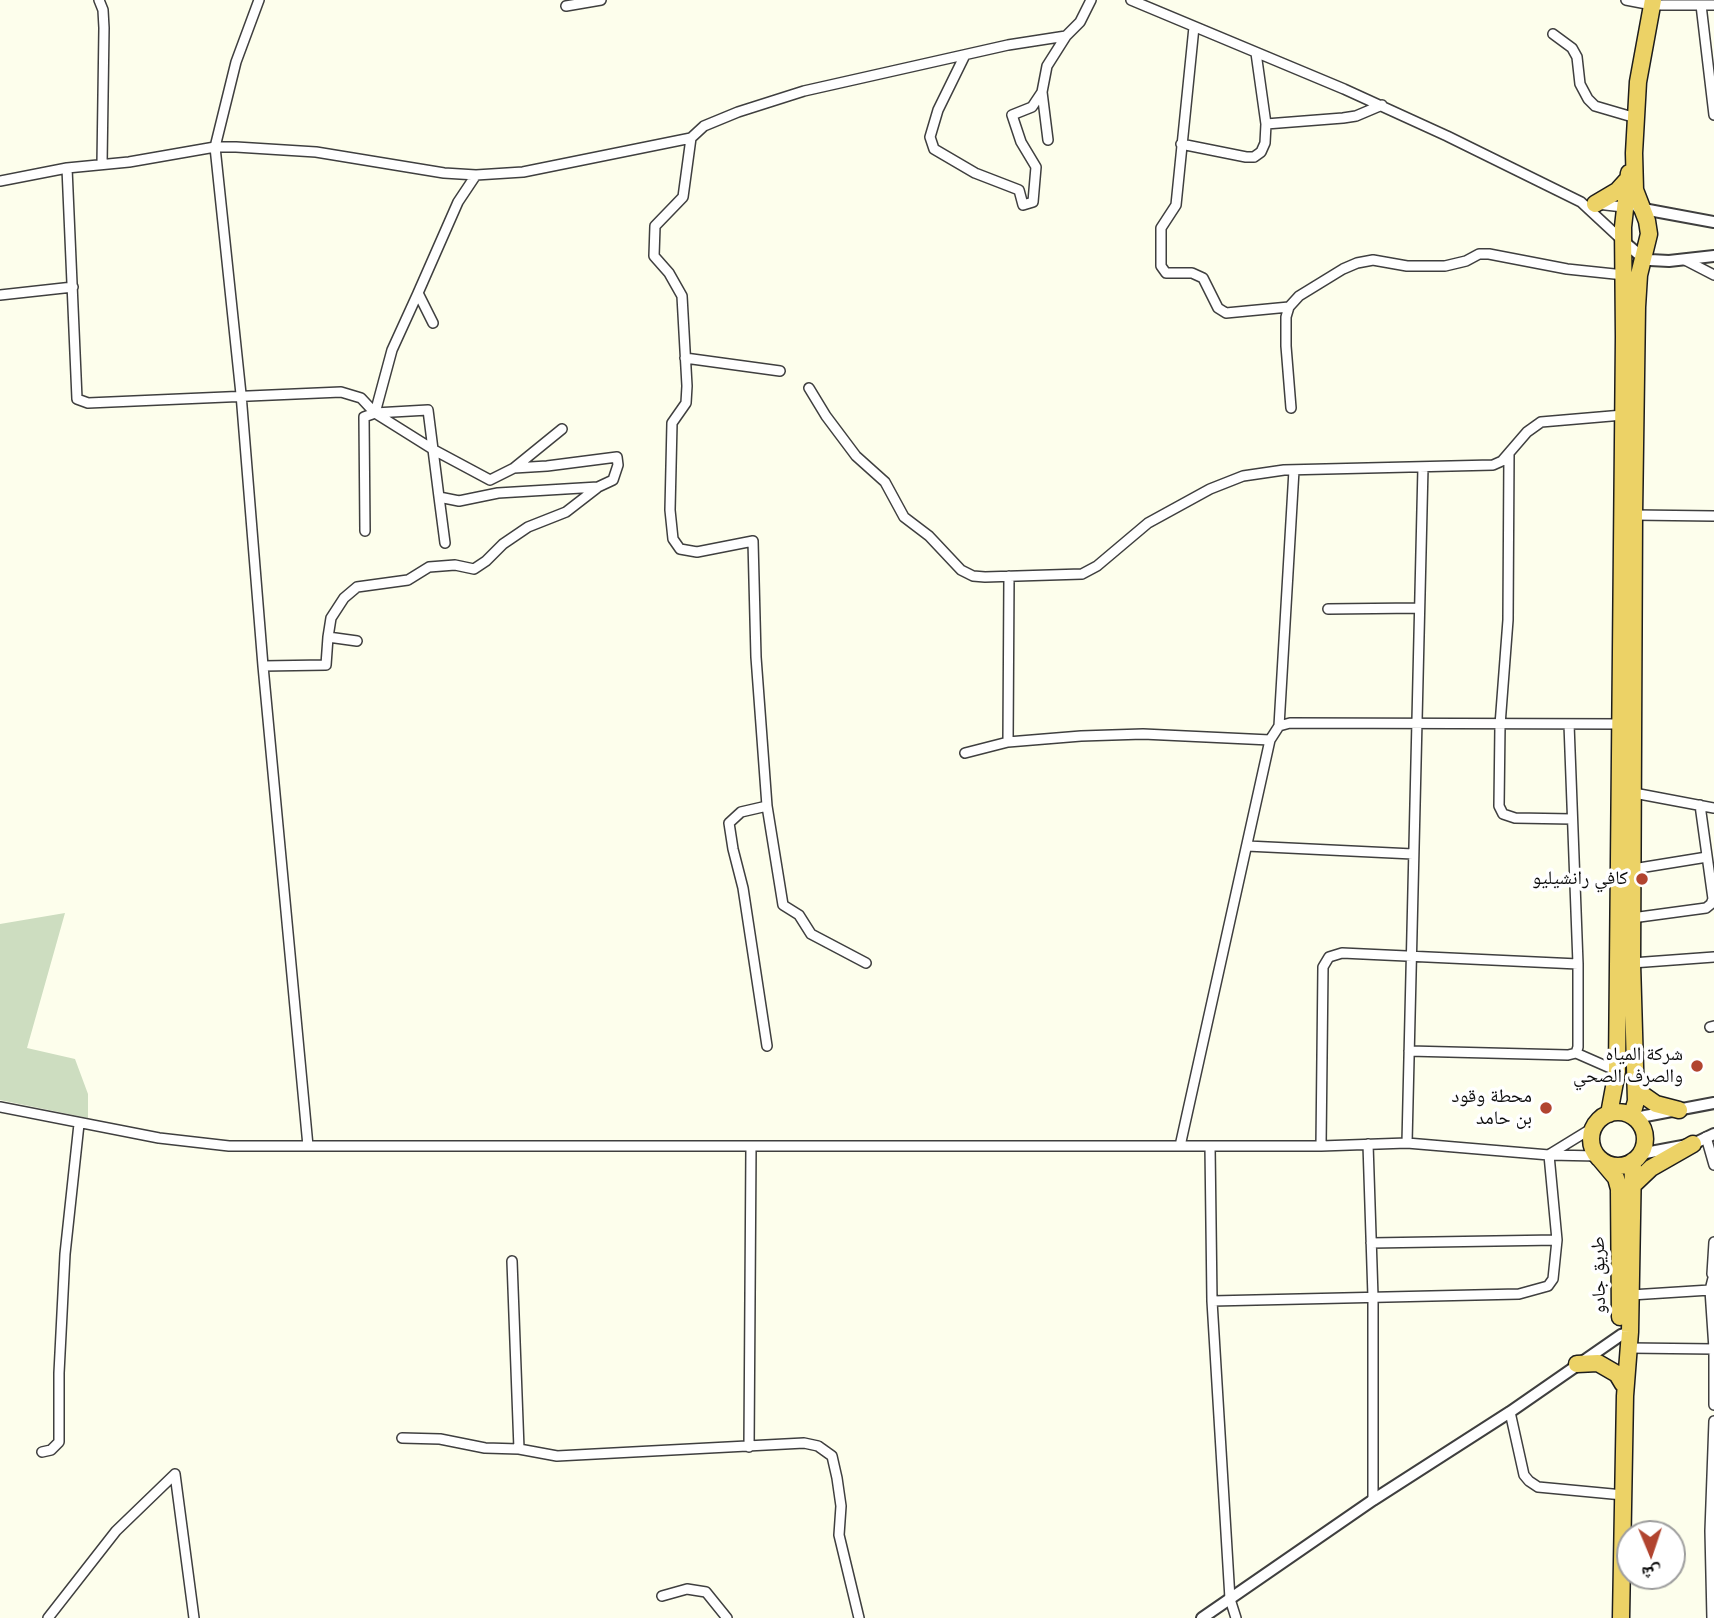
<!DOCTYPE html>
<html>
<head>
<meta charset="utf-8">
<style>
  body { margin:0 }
  #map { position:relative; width:1714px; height:1618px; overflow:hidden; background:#fdfeec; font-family:Lora,"Noto Naskh Arabic",serif }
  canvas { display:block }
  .north { position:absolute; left:1616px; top:1520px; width:70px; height:70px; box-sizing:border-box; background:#fff; border:2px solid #9e9e9e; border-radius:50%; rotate:178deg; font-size:19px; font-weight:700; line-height:28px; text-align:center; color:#0c0c0c }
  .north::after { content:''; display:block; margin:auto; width:24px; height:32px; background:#b1442f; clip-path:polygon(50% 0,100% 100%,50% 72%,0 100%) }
</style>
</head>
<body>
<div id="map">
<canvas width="1714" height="1618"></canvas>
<div class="north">ش</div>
</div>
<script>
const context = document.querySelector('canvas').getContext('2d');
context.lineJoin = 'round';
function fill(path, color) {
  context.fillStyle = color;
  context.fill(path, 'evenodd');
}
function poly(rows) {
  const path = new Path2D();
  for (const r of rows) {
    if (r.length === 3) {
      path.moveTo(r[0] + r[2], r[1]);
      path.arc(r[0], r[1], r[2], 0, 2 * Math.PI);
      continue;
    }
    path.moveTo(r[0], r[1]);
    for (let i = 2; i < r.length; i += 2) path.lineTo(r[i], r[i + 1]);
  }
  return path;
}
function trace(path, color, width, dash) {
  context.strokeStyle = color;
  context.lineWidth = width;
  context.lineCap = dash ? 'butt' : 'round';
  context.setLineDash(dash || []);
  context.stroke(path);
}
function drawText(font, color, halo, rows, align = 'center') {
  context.font = font + ' Lora,"Noto Naskh Arabic",serif';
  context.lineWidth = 7;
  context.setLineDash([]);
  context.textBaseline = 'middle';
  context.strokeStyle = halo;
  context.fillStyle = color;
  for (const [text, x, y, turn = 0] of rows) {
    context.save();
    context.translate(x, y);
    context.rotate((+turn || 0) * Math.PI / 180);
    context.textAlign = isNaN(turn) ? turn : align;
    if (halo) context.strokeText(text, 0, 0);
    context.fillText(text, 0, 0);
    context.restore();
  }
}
fill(poly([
  [65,913,27,1048,75,1059,88,1094,88,1118,0,1100,0,924]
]), '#cdddc0');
const minor = poly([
  [99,0,103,10,104,28,102,164],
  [259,0,236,62,215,147,241,394,263,666,308,1146],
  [1131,0,1344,89,1447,136,1581,202,1623,241],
  [1626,0,1652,5,1714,5],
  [1701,5,1714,115],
  [566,6,601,0],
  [1194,27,1176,205,1161,228,1161,266,1166,273,1192,273,1203,278,1218,308,1226,313,1289,307],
  [1553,34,1572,48,1577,57,1580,84,1588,99,1595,106,1636,118],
  [965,55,938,110,930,137,934,149,975,173,1019,190,1023,205,1033,202,1036,167,1021,142,1012,115,1032,107,1042,92,1047,66,1066,36],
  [1042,92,1048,140],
  [1266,124,1343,118,1356,116,1382,105],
  [691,138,683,197,655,226,654,256,669,273,682,296,687,386,686,403,672,423,670,510,673,539,680,549,697,552,753,541,756,657,767,806,783,905,799,915,811,934,866,963],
  [1181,144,1246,157,1254,157,1261,152,1265,143,1266,124,1256,53],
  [67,168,77,399,88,403,341,392,361,398,375,413],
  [0,181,67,168,129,162,215,147,236,147,316,152,444,173,476,175,523,172,691,138,704,126,738,112,804,91,1008,45,1066,36,1080,22,1091,0],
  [1597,204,1623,207],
  [1685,260,1714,275],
  [418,293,392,350,375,413,434,450,490,480,514,468,547,466,617,457,618,465,613,480,598,487,498,493,459,501,439,497,445,543],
  [0,295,73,287],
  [433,323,418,293,458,202,476,175],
  [685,358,780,371],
  [809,388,826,416,856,456,885,482,904,517,929,536,961,570,973,576,985,577,1082,574,1097,566,1148,523,1210,489,1243,476,1284,470,1493,465,1502,461,1527,432,1541,422,1623,415],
  [1291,408,1286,346,1286,317,1289,307,1299,296,1343,269,1357,263,1373,260,1407,266,1445,266,1466,261,1479,254,1489,254,1567,269,1624,275],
  [1509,453,1508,620,1500,725,1499,806,1503,814,1515,818,1572,819],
  [514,468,562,429],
  [1634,515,1714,516],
  [365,531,364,417,375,413,428,410,439,497],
  [1328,609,1419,608],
  [328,637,331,618,344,598,357,587,408,580,429,567,455,565,474,569,486,561,503,544,528,527,566,512,597,488],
  [263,666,326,665,328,637,357,641],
  [1569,724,1578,964,1578,1047,1576,1053],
  [1279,726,1290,723,1623,724],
  [1008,742,1009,576],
  [965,753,1008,742,1081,736,1143,734,1270,740],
  [1634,793,1714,808],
  [767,806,741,812,729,823,733,849,743,888,767,1046],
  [1247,846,1413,854],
  [1633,869,1707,857],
  [1632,918,1706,908,1711,904,1713,899,1700,805],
  [1632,963,1714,957],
  [1710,1027,1714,1026],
  [1409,1051,1568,1055,1576,1053,1617,1071],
  [0,1107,159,1138,229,1146,1321,1146,1407,1143,1549,1155,1598,1156],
  [1706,1137,1714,1165],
  [1407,1143,1423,467],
  [1368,1144,1373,1297,1373,1500],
  [1180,1146,1270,740,1279,726,1294,470],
  [1210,1146,1212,1301,1230,1599,1236,1618],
  [1321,1146,1323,967,1329,957,1342,953,1578,964],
  [1550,1154,1594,1127],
  [1371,1243,1557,1240],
  [512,1261,519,1449],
  [1712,1274,1714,1242],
  [1714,1274,1710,1290,1714,1349,1714,1405],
  [1631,1295,1710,1290],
  [1212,1301,1519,1294,1548,1286,1553,1279,1557,1240,1549,1155],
  [1629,1348,1714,1349],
  [1510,1412,1524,1475,1529,1481,1538,1487,1623,1495],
  [402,1438,440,1439,485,1448,519,1449,557,1456,804,1443,818,1446,832,1456,837,1478,841,1506,839,1535,859,1618],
  [749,1447,751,1146],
  [42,1452,51,1450,59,1442,59,1373,65,1254,79,1124],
  [175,1474,194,1618],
  [662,1596,687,1589,706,1592,727,1618],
  [48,1618,116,1531,175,1474],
  [1712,1618,1710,1531,1714,1421]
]);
const tertiary = poly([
  [1638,208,1714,222],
  [1623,241,1643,258,1650,260,1669,261,1714,256],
  [1635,1118,1714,1103],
  [1640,1154,1693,1144,1714,1134],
  [1202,1618,1373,1500,1510,1412,1621,1335,1630,1332]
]);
const trunk = poly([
  [1595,204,1617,191,1626,181],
  [1636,1090,1656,1104,1679,1110],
  [1618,1139,27],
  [1609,1114,1617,1071,1624,337,1623,227,1629,173],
  [1632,1115,1636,1101,1632,963,1634,515,1637,307,1639,275,1649,234,1647,221,1635,190,1634,153,1638,82,1653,0],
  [1600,1159,1616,1178,1619,1189,1620,1317],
  [1631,1187,1651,1168,1693,1144],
  [1577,1364,1598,1363,1617,1374,1623,1384],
  [1621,1618,1625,1396,1630,1332,1633,1161]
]);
trace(minor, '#3f3f3f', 12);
trace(tertiary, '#3f3f3f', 14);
trace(trunk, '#1d1d1d', 19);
trace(minor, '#fff', 9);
trace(tertiary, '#fff', 10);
trace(trunk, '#ecd266', 16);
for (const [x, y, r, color] of [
  [1642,879,7,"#b1442f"],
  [1697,1066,7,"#b1442f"],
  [1546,1108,7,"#b1442f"]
]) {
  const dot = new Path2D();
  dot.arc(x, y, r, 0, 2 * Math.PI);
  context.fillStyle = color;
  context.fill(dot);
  trace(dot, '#fff', 2.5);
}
drawText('19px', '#0c0c0c', '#fff', [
  ["كافي رانشيليو",1628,879],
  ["شركة المياه",1683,1055],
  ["والصرف الصحي",1683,1077],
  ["محطة وقود",1532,1097],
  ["بن حامد",1532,1119]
], 'right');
drawText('19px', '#0c0c0c', '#fff', [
  ["طريق جادو",1599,1275,-91]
]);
</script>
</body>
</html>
